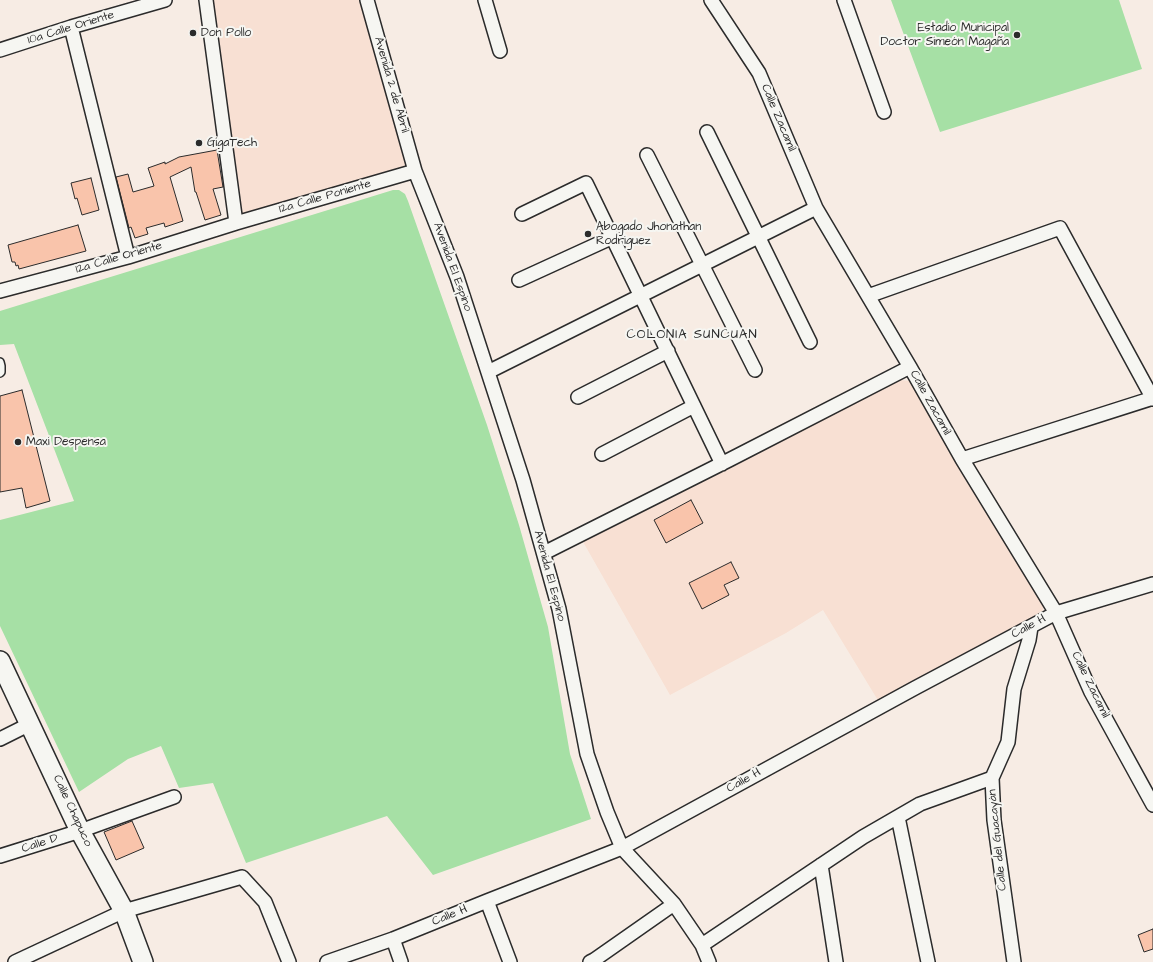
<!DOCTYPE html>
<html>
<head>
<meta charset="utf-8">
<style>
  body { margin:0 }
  canvas { display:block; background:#f7ece4 }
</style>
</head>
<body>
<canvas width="1153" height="962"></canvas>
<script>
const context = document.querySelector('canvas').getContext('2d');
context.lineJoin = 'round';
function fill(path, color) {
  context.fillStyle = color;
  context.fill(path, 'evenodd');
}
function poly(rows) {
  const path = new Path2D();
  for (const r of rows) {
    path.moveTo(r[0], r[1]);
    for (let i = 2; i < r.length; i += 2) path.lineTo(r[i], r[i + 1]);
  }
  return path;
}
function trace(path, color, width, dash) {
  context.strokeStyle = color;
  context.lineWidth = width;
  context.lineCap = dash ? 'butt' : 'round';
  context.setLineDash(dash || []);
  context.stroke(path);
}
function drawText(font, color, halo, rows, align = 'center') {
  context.font = font + ' "Architects Daughter",sans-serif';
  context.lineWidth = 4;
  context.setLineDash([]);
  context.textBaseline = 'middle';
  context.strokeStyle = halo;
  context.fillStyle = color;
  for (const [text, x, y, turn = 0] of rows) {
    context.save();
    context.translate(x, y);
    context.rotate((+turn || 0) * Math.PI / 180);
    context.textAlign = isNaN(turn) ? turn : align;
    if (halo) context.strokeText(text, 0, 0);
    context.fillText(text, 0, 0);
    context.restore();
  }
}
fill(poly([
  [211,0,365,0,407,166,241,214],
  [899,380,911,381,1044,605,1041,617,879,702,823,610,786,633,670,695,582,540]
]), '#f8e0d3');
fill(poly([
  [891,0,1119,0,1142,69,940,132],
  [393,190,399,190,405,194,408,201,487,425,519,525,548,627,570,754,591,819,433,875,387,816,246,863,213,783,179,788,161,746,128,759,79,792,0,626,0,520,74,501,14,344,0,345,0,311]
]), '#a6e0a5');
const building = poly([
  [217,150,223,187,213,189,221,215,205,220,196,192,195,192,191,167,170,177,183,221,165,227,164,223,146,228,148,234,135,238,131,227,129,228,116,177,128,174,133,192,154,186,148,168,165,162,165,164,179,157,217,150],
  [91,178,99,210,82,215,77,198,75,199,71,183,91,178],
  [78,225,86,251,19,269,18,265,16,266,15,262,12,262,8,245,78,225],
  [22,390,50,501,26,508,22,488,0,492,0,396,22,390],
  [691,500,703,523,666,543,654,520,691,500],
  [731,562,739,578,724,585,729,595,702,609,689,583,731,562],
  [132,821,144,848,116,860,104,832,132,821],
  [1153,929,1153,949,1144,952,1138,935,1153,929]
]);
fill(building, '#f9c4ab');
trace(building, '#2b2b2b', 1);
const lane = poly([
  [0,362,1,366,1,372,0,373]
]);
const street = poly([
  [206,0,236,223],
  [367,0,415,171,457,277,523,480,559,609,587,754,607,812,622,848,674,904,702,945,709,962],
  [485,0,500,51],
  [711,0,759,73,816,208,910,367,962,459,1056,613,1091,692,1153,805],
  [844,0,884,112],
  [71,27,128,257],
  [0,50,71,27,165,0],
  [707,132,810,342],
  [647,155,755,370],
  [522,214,586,183,722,464],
  [519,280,613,237],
  [0,291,128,257,236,223,415,171],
  [868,296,1060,228,1153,399],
  [488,372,816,208],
  [578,397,668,351],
  [602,454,694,406],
  [962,459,1153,398],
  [544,553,729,460,910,367],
  [0,739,30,724],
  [898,817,928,962],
  [0,856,80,831,174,797],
  [821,865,836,962],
  [487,901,510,962],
  [393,939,401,962],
  [702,945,863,837,920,804,992,778],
  [15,962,124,911,242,877,265,902,289,962],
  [327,962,393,939,487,901,622,848,915,688,1056,613,1153,584],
  [590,962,594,960,674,904],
  [1014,962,994,820,992,778,1008,742,1014,689,1029,640,1031,627]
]);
const secondary = poly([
  [0,661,80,831,124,911,143,962]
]);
trace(lane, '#2b2b2b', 10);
trace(street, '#2b2b2b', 16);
trace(secondary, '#2b2b2b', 22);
trace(lane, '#f6f6f2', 7);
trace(street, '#f6f6f2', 13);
trace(secondary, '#f6f6f2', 19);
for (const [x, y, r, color] of [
  [193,33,4,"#2b2b2b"],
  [1017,35,4,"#2b2b2b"],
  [199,143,4,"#2b2b2b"],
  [588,234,4,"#2b2b2b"],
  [18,442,4,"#2b2b2b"]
]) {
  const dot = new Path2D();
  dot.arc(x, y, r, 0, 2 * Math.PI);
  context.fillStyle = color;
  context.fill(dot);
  trace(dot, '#f6f6f2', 1.5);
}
drawText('12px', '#2b2b2b', '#f6f6f2', [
  ["10a Calle Oriente",71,28,-17],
  ["Avenida 2 de Abril",391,85,74],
  ["Calle Zacamil",778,118,67],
  ["12a Calle Poniente",325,197,-16],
  ["12a Calle Oriente",119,258,-16],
  ["Avenida El Espino",452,267,70],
  ["Calle Zacamil",930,403,61],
  ["Avenida El Espino",549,576,75],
  ["Calle H",1029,627,-28],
  ["Calle Zacamil",1090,685,64],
  ["Calle H",744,781,-29],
  ["Calle Chapuco",72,811,65],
  ["Calle del Guacayán",998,840,-96],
  ["Calle D",40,844,-18],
  ["Calle H",450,916,-22]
]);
drawText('12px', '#2b2b2b', '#f6f6f2', [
  ["Estadio Municipal",1009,28,"right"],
  ["Doctor Simeón Magaña",1009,42,"right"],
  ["Don Pollo",201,33],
  ["GigaTech",207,143],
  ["Abogado Jhonathan",596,227],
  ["Rodriguez",596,241],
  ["Maxi Despensa",26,442]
], 'left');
context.letterSpacing = '1px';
drawText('13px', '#2b2b2b', '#f6f6f2', [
  ["COLONIA SUNCUAN",692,335]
]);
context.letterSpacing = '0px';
</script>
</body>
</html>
